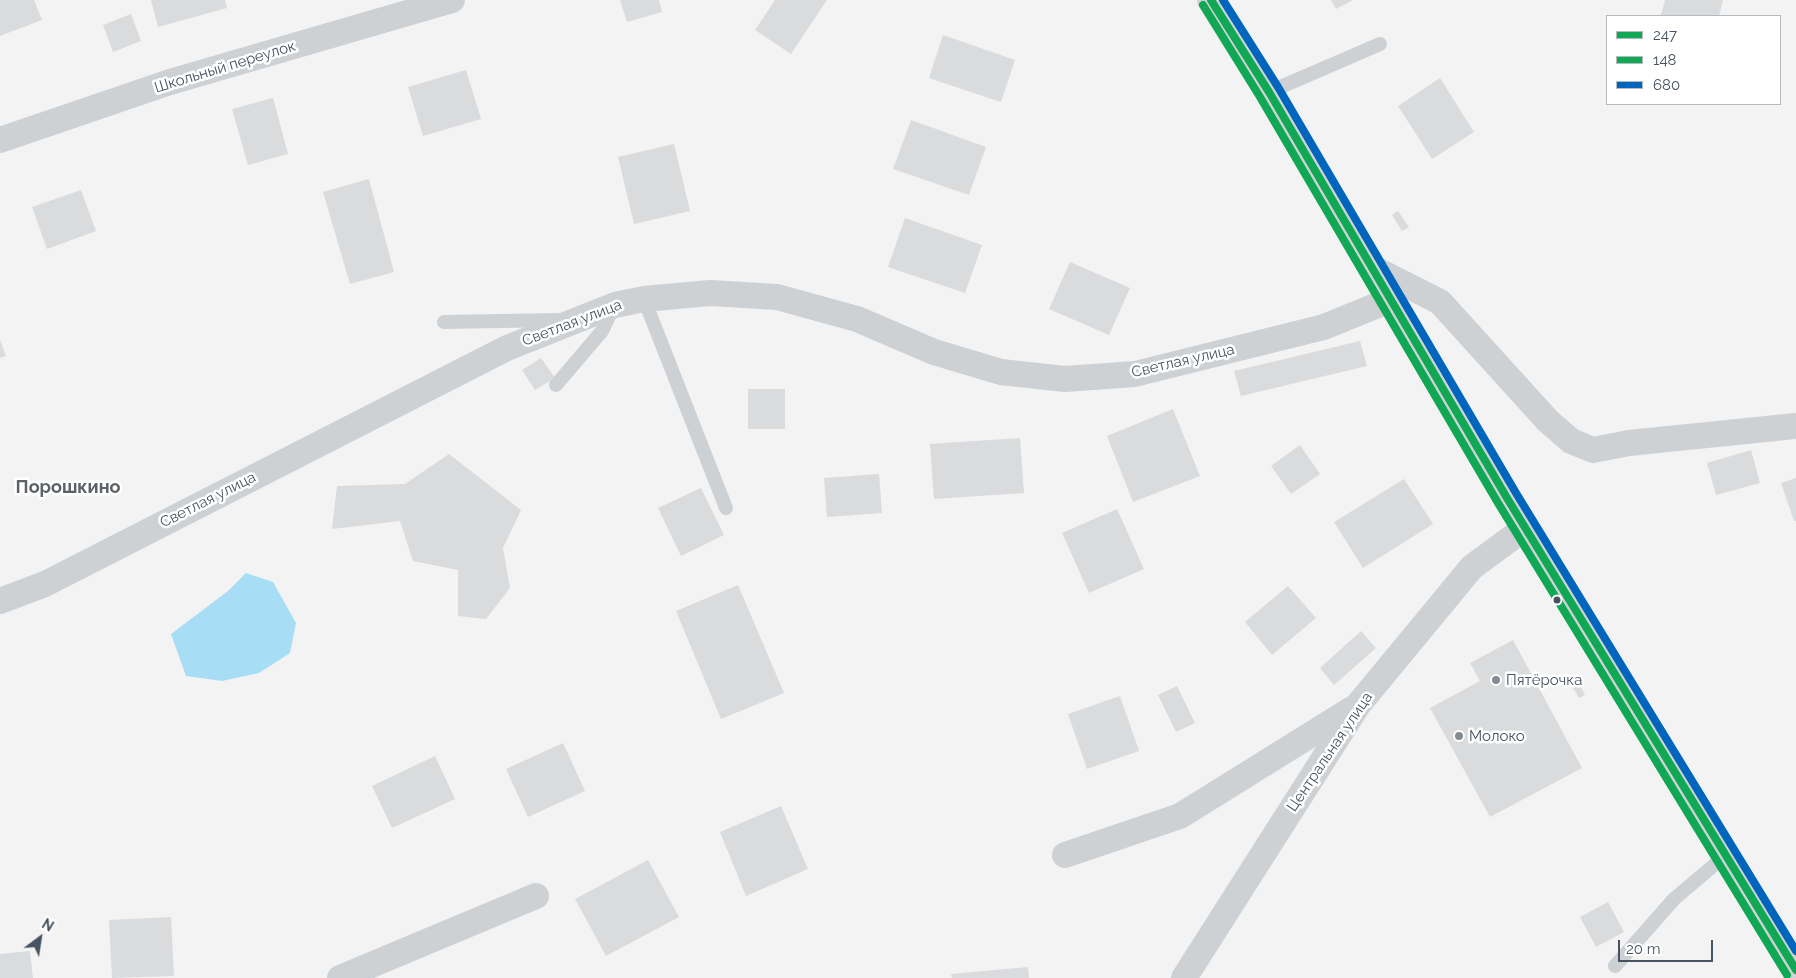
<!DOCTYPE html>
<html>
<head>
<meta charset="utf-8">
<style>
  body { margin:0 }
  #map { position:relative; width:1796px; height:978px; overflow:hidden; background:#f3f3f3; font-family:Raleway,sans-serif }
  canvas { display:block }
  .legend { position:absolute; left:1606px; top:15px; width:175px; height:90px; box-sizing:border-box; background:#fff; border:1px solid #b5bac0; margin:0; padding:6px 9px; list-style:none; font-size:15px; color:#475362 }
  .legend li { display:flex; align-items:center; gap:10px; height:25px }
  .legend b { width:25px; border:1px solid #b5bac0 }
  .north { position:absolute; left:15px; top:913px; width:50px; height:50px; -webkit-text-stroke:4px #fff; paint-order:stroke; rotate:31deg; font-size:14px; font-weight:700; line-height:20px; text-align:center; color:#475362 }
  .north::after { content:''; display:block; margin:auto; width:18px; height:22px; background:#475362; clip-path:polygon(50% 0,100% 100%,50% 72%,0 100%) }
  .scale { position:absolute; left:1618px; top:940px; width:95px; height:22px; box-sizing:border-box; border:2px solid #475362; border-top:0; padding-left:6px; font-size:15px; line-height:18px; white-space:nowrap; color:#475362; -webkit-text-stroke:4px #fff; paint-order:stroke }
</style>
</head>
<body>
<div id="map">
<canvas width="1796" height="978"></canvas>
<ul class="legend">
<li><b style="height:6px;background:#10a855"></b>247</li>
<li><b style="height:6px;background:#10a855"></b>148</li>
<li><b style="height:6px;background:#0065bd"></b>680</li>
</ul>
<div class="north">N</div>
<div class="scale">20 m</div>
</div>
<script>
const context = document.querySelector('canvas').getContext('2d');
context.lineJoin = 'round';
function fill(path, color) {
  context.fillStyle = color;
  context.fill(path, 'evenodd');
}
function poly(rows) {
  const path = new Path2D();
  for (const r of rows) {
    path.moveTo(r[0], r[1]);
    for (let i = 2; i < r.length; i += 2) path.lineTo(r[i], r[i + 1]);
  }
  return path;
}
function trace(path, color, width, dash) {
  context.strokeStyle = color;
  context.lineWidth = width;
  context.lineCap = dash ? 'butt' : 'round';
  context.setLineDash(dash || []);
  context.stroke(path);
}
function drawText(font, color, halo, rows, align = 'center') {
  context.font = font + ' Raleway,sans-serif';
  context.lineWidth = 5;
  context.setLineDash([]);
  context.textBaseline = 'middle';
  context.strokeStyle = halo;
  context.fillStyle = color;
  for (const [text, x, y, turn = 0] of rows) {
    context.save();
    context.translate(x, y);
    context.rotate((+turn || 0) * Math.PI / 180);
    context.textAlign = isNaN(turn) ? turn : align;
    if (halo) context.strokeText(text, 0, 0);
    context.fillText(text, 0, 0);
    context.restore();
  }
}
fill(poly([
  [246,573,273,582,296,623,290,653,259,673,222,681,186,676,171,634,228,591]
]), '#a7def5');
fill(poly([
  [0,0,34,0,42,20,0,36],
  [151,0,225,0,227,8,158,27],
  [620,0,659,0,662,12,627,22],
  [775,0,827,0,791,54,755,30],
  [1331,0,1353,0,1336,9],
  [1665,0,1723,0,1719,16,1661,15],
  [131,14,141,41,113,52,103,25],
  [943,35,1015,60,1001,102,929,78],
  [466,70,481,119,423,136,408,87],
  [1440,78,1474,132,1432,159,1398,106],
  [273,98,288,154,248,165,232,109],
  [911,120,986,147,969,195,893,169],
  [674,144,690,211,634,224,618,157],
  [369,179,394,272,350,284,323,192],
  [81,190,96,231,47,249,32,207],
  [1398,211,1409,227,1402,231,1392,215],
  [905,218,982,245,965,293,888,267],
  [1070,262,1130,288,1109,335,1049,309],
  [0,340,6,356,0,358],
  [1360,341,1367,366,1241,396,1234,371],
  [541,358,555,378,535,390,522,370],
  [748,389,785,389,785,429,748,429],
  [1173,409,1200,476,1133,502,1107,436],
  [1020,438,1024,493,934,499,930,444],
  [1300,445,1320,474,1291,494,1271,466],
  [1751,450,1760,483,1716,495,1707,463],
  [449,454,521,510,503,548,510,588,486,619,458,616,458,570,413,561,400,521,332,529,337,486,405,484],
  [879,474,882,513,827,517,824,478],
  [1796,478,1796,521,1794,521,1781,483],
  [1404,479,1433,524,1363,568,1334,522],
  [701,488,724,535,681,556,658,508],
  [1117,509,1144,569,1089,593,1062,533],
  [738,585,784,693,721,719,676,611],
  [1288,586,1316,618,1272,655,1245,622],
  [1361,631,1376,648,1334,685,1320,668],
  [1513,640,1582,768,1490,817,1430,708,1480,681,1470,663],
  [1575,676,1585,695,1579,698,1568,680],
  [1177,686,1195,723,1176,732,1158,695],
  [1120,696,1139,751,1087,769,1068,714],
  [563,743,585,791,528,817,506,769],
  [435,756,455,799,392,828,372,786],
  [781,806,808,869,746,896,720,832],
  [648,860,679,917,606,956,575,899],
  [1608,902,1624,932,1596,947,1580,917],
  [171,917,174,976,112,978,109,920],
  [30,951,33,978,0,978,0,954],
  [1028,967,1029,978,952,978,951,974]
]), '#dadbdd');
trace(poly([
  [1269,92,1380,44],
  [644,299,726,508],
  [444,322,560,320],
  [556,385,602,331,613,308],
  [1615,966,1674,899,1726,855]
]), '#ced1d4', 14);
trace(poly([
  [0,140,170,82,452,0],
  [1373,268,1440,302,1548,421,1571,441,1593,450,1629,443,1796,426],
  [0,601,45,584,507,348,615,305,644,299,710,293,777,297,857,319,934,352,1001,372,1065,379,1135,374,1324,327,1390,300],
  [1065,855,1180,816,1352,709],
  [340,978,536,896],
  [1184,978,1358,705,1472,567,1525,528]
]), '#ced1d4', 26);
trace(poly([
  [1211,0,1269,92,1507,498,1796,970]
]), '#cfd3d6', 28);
trace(poly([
  [1211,0,1269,92,1507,498,1796,970]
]), '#10a855', 8);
trace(poly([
  [1203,5,1260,97,1498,503,1787,975]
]), '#10a855', 8);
trace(poly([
  [1223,0,1278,87,1516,493,1796,951]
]), '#0065bd', 8);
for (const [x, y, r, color] of [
  [1557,600,4.5,"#475362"],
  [1496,680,5,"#838b95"],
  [1459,736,5,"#838b95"]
]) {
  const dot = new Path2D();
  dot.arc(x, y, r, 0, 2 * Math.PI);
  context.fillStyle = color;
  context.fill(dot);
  trace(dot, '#fff', 2);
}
drawText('15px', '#475362', '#fff', [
  ["Школьный переулок",225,67,-17],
  ["Светлая улица",572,323,-21],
  ["Светлая улица",1183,361,-13],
  ["Светлая улица",208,500,-27],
  ["Центральная улица",1330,752,-56]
]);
drawText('15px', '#475362', '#fff', [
  ["Пятёрочка",1506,680],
  ["Молоко",1469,736]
], 'left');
drawText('bold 18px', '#5d6168', '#fff', [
  ["Порошкино",68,488]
]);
</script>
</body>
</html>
